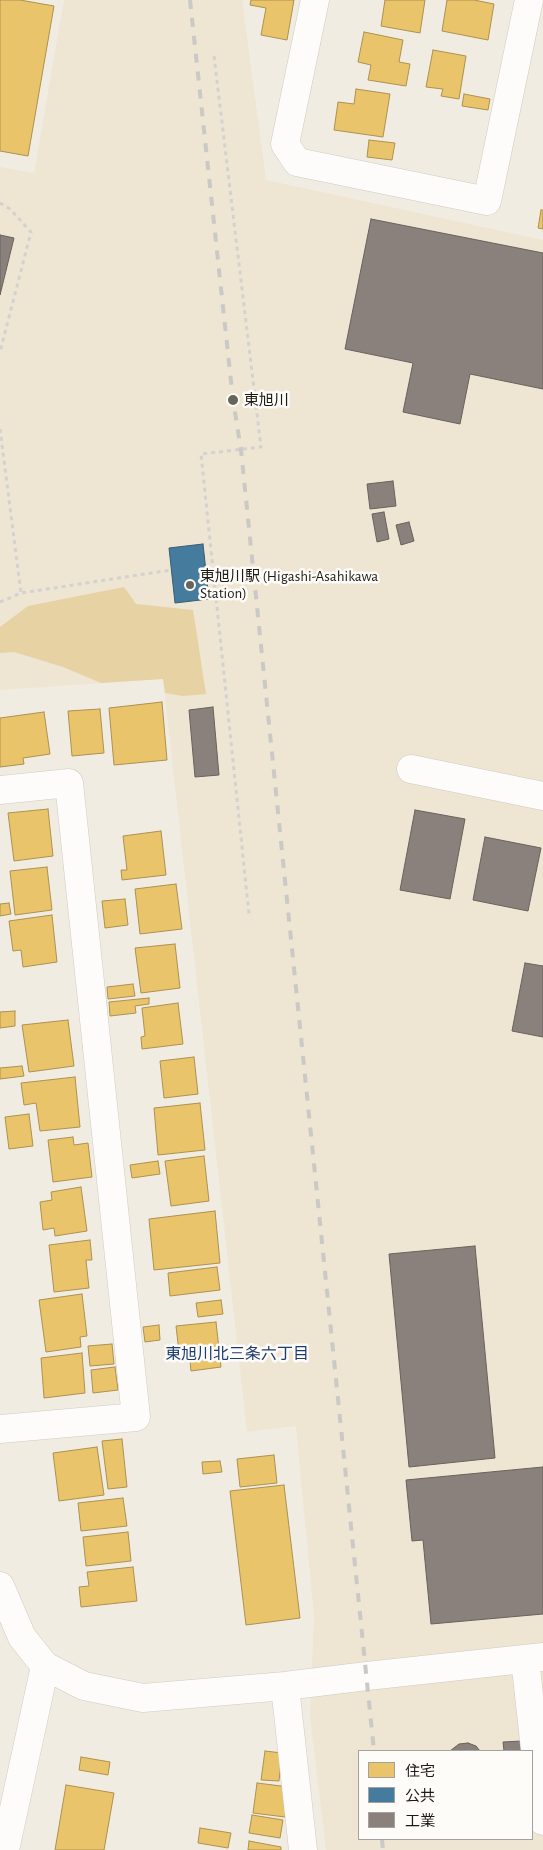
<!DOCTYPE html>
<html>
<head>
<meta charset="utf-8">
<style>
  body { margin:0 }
  #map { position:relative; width:543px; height:1850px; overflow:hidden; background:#f1ece2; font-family:"Alegreya Sans","Noto Sans JP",sans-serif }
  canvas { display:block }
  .legend { position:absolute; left:358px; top:1750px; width:175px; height:90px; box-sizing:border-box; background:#fefcf9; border:1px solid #a4a29d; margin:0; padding:6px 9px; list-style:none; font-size:15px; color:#1d1a14 }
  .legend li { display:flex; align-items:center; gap:10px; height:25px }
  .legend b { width:25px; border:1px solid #a4a29d }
</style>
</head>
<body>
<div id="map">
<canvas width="543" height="1850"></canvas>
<ul class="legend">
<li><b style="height:14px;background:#e9c46a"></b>住宅</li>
<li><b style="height:14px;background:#457b9d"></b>公共</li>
<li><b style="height:14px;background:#8a817c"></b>工業</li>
</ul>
</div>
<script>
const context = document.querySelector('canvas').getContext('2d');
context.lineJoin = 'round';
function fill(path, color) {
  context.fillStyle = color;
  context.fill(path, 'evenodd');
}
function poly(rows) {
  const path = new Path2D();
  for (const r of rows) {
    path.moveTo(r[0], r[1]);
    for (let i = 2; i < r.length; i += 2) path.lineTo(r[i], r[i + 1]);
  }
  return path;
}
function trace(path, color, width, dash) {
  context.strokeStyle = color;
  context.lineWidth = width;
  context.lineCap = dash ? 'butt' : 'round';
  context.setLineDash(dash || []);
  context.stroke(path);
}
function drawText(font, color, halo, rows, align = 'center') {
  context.font = font + ' "Alegreya Sans","Noto Sans JP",sans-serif';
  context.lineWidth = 5;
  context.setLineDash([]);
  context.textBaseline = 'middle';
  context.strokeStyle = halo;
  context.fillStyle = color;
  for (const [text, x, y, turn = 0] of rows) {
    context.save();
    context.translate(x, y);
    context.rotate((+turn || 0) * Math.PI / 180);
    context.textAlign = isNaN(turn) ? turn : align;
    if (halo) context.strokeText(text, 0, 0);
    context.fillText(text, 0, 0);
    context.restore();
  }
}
fill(poly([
  [64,0,242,0,266,180,543,240,543,1850,326,1850,310,1717,314,1617,296,1426,247,1432,163,679,0,690,0,167,34,173],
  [359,1751,532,1751,532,1839,359,1839]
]), '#eee5d2');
fill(poly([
  [124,587,136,604,193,610,206,694,183,696,165,693,163,679,101,683,63,667,14,652,0,653,0,627,28,606]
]), '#e7d2a4');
const homes = poly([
  [0,0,20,0,54,6,28,156,0,151,0,0],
  [251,0,294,0,287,40,261,35,266,8,250,5,251,0],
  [385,0,425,0,420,33,381,26,385,0],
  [447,0,474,0,494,4,488,40,442,31,447,0],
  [364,32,403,40,399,62,410,64,406,86,368,80,371,65,358,62,364,32],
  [433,50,466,56,459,99,441,96,443,89,426,87,433,50],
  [356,89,390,94,383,137,334,130,338,102,354,104,356,89],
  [464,94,490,99,488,110,462,106,464,94],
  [369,140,395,143,392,160,367,157,369,140],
  [541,210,543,210,543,229,538,228,541,210],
  [162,702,167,760,114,765,109,708,162,702],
  [100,709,104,753,72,756,68,711,100,709],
  [44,712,50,754,23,758,24,764,0,767,0,718,44,712],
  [48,809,53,856,14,861,8,813,48,809],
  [161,831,166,875,122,880,121,870,127,870,123,836,161,831],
  [47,867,52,910,15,915,10,871,47,867],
  [176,884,182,929,140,934,135,889,176,884],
  [125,899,128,925,105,928,102,901,125,899],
  [9,903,11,914,0,916,0,904,9,903],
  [52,915,57,962,23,967,21,950,13,951,9,921,52,915],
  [175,944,180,988,141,993,135,948,175,944],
  [133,984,135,996,108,999,107,987,133,984],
  [149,998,149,1004,135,1006,136,1013,110,1016,109,1002,149,998],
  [178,1003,183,1044,142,1049,141,1037,145,1036,142,1008,178,1003],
  [15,1011,15,1026,0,1028,0,1012,15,1011],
  [68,1020,74,1066,29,1072,22,1025,68,1020],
  [194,1057,198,1094,164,1098,160,1061,194,1057],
  [22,1066,24,1076,0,1079,0,1068,22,1066],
  [75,1077,80,1127,40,1131,36,1103,24,1105,21,1083,75,1077],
  [200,1103,205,1150,158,1155,154,1108,200,1103],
  [29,1114,33,1146,9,1149,5,1117,29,1114],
  [73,1137,74,1145,88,1143,92,1177,53,1182,48,1140,73,1137],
  [204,1156,209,1201,171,1206,165,1161,204,1156],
  [158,1161,160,1174,132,1178,130,1165,158,1161],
  [81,1187,87,1231,55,1236,54,1228,43,1230,40,1202,52,1200,51,1192,81,1187],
  [215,1211,220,1263,154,1270,149,1219,215,1211],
  [90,1240,92,1260,86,1260,89,1288,54,1292,49,1245,90,1240],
  [217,1267,220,1290,170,1296,168,1273,217,1267],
  [82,1294,87,1336,80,1337,81,1347,46,1352,39,1300,82,1294],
  [221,1300,223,1314,198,1317,196,1303,221,1300],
  [216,1322,221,1367,191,1371,189,1351,179,1352,176,1326,216,1322],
  [159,1325,160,1340,145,1342,143,1327,159,1325],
  [112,1344,114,1364,90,1366,88,1346,112,1344],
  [82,1353,85,1393,44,1398,41,1358,82,1353],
  [115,1367,118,1390,93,1393,91,1370,115,1367],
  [122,1439,127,1487,108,1489,102,1441,122,1439],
  [97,1447,104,1495,59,1501,53,1453,97,1447],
  [274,1455,277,1483,240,1487,237,1459,274,1455],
  [220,1461,222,1472,203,1474,202,1462,220,1461],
  [284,1485,300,1618,246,1625,230,1491,284,1485],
  [123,1498,127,1526,81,1531,78,1503,123,1498],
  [128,1532,131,1561,86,1566,83,1537,128,1532],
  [133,1567,137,1601,81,1607,79,1587,89,1586,87,1572,133,1567],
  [265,1751,282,1753,279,1781,261,1780,265,1751],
  [81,1757,110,1762,108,1775,79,1770,81,1757],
  [257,1783,289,1787,285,1817,253,1813,257,1783],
  [66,1785,114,1793,104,1850,55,1850,66,1785],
  [252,1815,283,1820,280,1838,249,1833,252,1815],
  [200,1828,231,1833,228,1848,198,1843,200,1828],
  [249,1841,281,1847,281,1850,248,1850,249,1841]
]);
fill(homes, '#e9c46a');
trace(homes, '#ac9150', 1);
const public = poly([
  [203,544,209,599,175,603,169,548,203,544]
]);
fill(public, '#457b9d');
trace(public, '#395e74', 1);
const industry = poly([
  [371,219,543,253,543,389,470,374,460,424,403,412,413,363,345,349,371,219],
  [0,235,14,238,0,295,0,235],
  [393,481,396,506,370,509,367,484,393,481],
  [384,512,389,539,377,542,372,514,384,512],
  [409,522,414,541,401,545,396,525,409,522],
  [213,707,219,775,195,777,189,710,213,707],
  [415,810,465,819,450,899,400,890,415,810],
  [485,837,541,848,528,911,473,900,485,837],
  [525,963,543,966,543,1037,512,1031,525,963],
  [475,1246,495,1458,409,1467,389,1254,475,1246],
  [543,1467,543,1614,431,1624,423,1540,412,1541,406,1480,543,1467],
  [522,1741,522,1751,504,1751,503,1742,522,1741],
  [468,1743,476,1746,480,1751,450,1751,459,1744,468,1743]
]);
fill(industry, '#8a817c');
trace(industry, '#69625d', 1);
const minor = poly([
  [315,0,285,144,297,162,487,201,529,0],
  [411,769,543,796],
  [0,790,69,783,136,1417,0,1429],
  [0,1586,22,1637,45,1666,84,1686,143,1698,285,1686,367,1676,543,1657],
  [525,1659,543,1821],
  [285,1686,303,1850],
  [5,1850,45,1666]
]);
trace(minor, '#cfcac2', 29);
trace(poly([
  [214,56,261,447,201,454,249,914],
  [0,203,10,209,31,232,0,352],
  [0,429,21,593],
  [0,602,21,593,171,570]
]), '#d4d2d0', 3, [4, 4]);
trace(minor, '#fdfcfb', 28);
trace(poly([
  [190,0,233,400,241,450,374,1751],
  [382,1839,383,1850]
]), '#cbc9c6', 4, [9, 9]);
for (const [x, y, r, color] of [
  [233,400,6,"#67645c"],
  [190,585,5,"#67645c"]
]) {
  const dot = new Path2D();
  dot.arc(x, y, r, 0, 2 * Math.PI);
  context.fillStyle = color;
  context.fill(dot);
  trace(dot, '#fefcf9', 2);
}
drawText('15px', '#1d1a14', '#fefcf9', [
  ["東旭川",244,400],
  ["東旭川駅 (Higashi-Asahikawa",200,576],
  ["Station)",200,593]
], 'left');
drawText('16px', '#1d3c72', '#fefcf9', [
  ["東旭川北三条六丁目",237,1354]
]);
</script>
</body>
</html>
